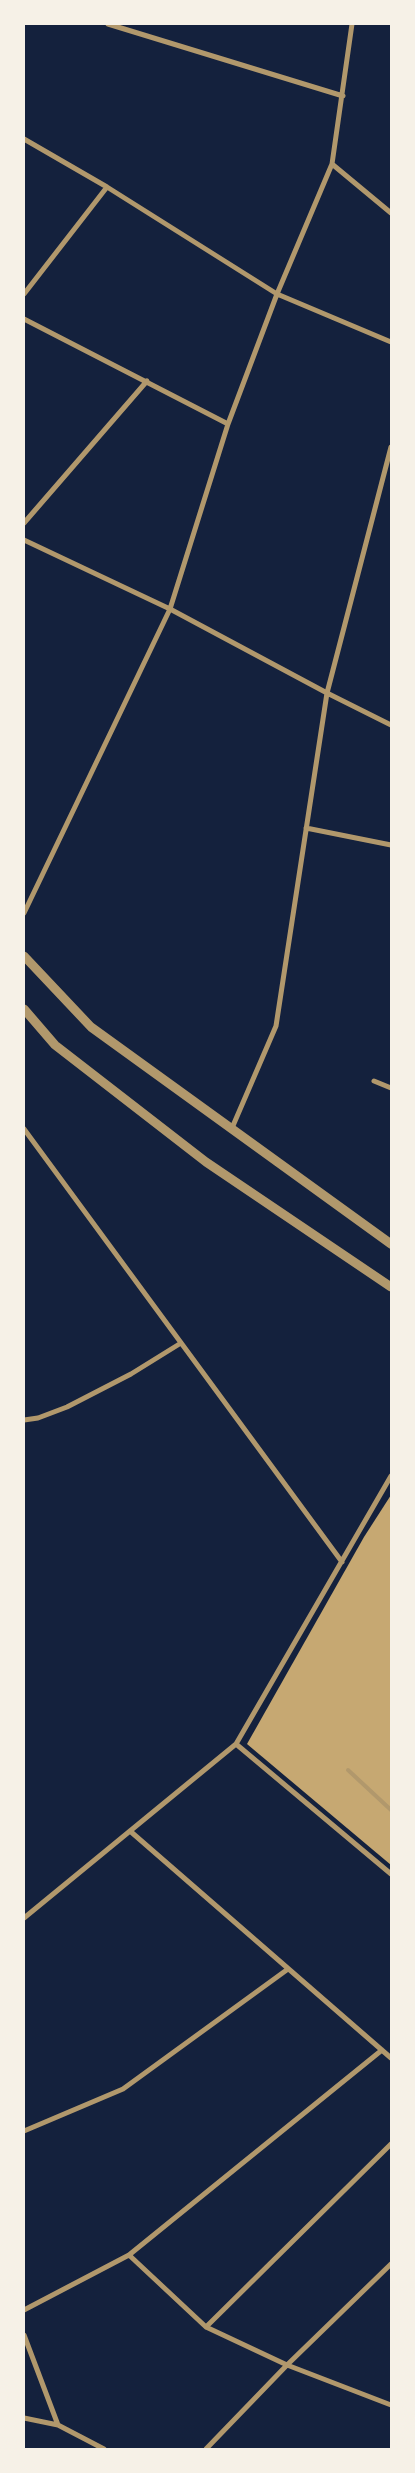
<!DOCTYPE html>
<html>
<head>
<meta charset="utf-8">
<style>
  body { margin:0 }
  #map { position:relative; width:415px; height:2473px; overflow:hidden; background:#14213d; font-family:Commissioner,sans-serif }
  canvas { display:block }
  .frame { position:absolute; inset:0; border:25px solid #f6f1e7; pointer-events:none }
</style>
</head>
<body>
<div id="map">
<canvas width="415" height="2473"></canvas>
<div class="frame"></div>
</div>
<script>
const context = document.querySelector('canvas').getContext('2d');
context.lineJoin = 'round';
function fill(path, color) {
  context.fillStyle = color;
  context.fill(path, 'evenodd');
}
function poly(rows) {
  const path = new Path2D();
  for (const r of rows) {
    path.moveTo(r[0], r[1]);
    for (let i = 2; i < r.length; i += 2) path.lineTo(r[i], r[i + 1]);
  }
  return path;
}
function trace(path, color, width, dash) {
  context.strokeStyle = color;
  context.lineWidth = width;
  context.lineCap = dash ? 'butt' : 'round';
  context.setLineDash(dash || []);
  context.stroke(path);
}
fill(poly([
  [391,1495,391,1865,247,1744,364,1537]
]), '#c6a872');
trace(poly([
  [348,1770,391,1810]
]), '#b1986c', 4);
trace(poly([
  [108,24,343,96],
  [24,139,107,187,277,294,391,342],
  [332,164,391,213],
  [24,294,107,187],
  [24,319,228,424],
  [24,523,147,381],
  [24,540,170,609,327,693,391,725],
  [306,828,391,845],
  [24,913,170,609,228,424,277,294,332,164,352,24],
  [374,1081,391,1088],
  [232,1128,276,1026,327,693,391,447],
  [24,1129,342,1562],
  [24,1420,38,1418,67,1407,131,1374,181,1343],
  [236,1744,391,1874],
  [130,1831,391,2058],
  [24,1918,236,1744,391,1476],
  [24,2131,123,2089,288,1969],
  [129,2255,206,2327,287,2365,391,2405],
  [24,2310,129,2255,382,2050],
  [206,2327,391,2144],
  [24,2335,58,2425],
  [24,2418,58,2425,104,2449],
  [206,2449,287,2365,391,2264]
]), '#b1986c', 5);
trace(poly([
  [24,956,91,1027,391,1244],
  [24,1009,55,1045,206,1162,391,1287]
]), '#b1986c', 9);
</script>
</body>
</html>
